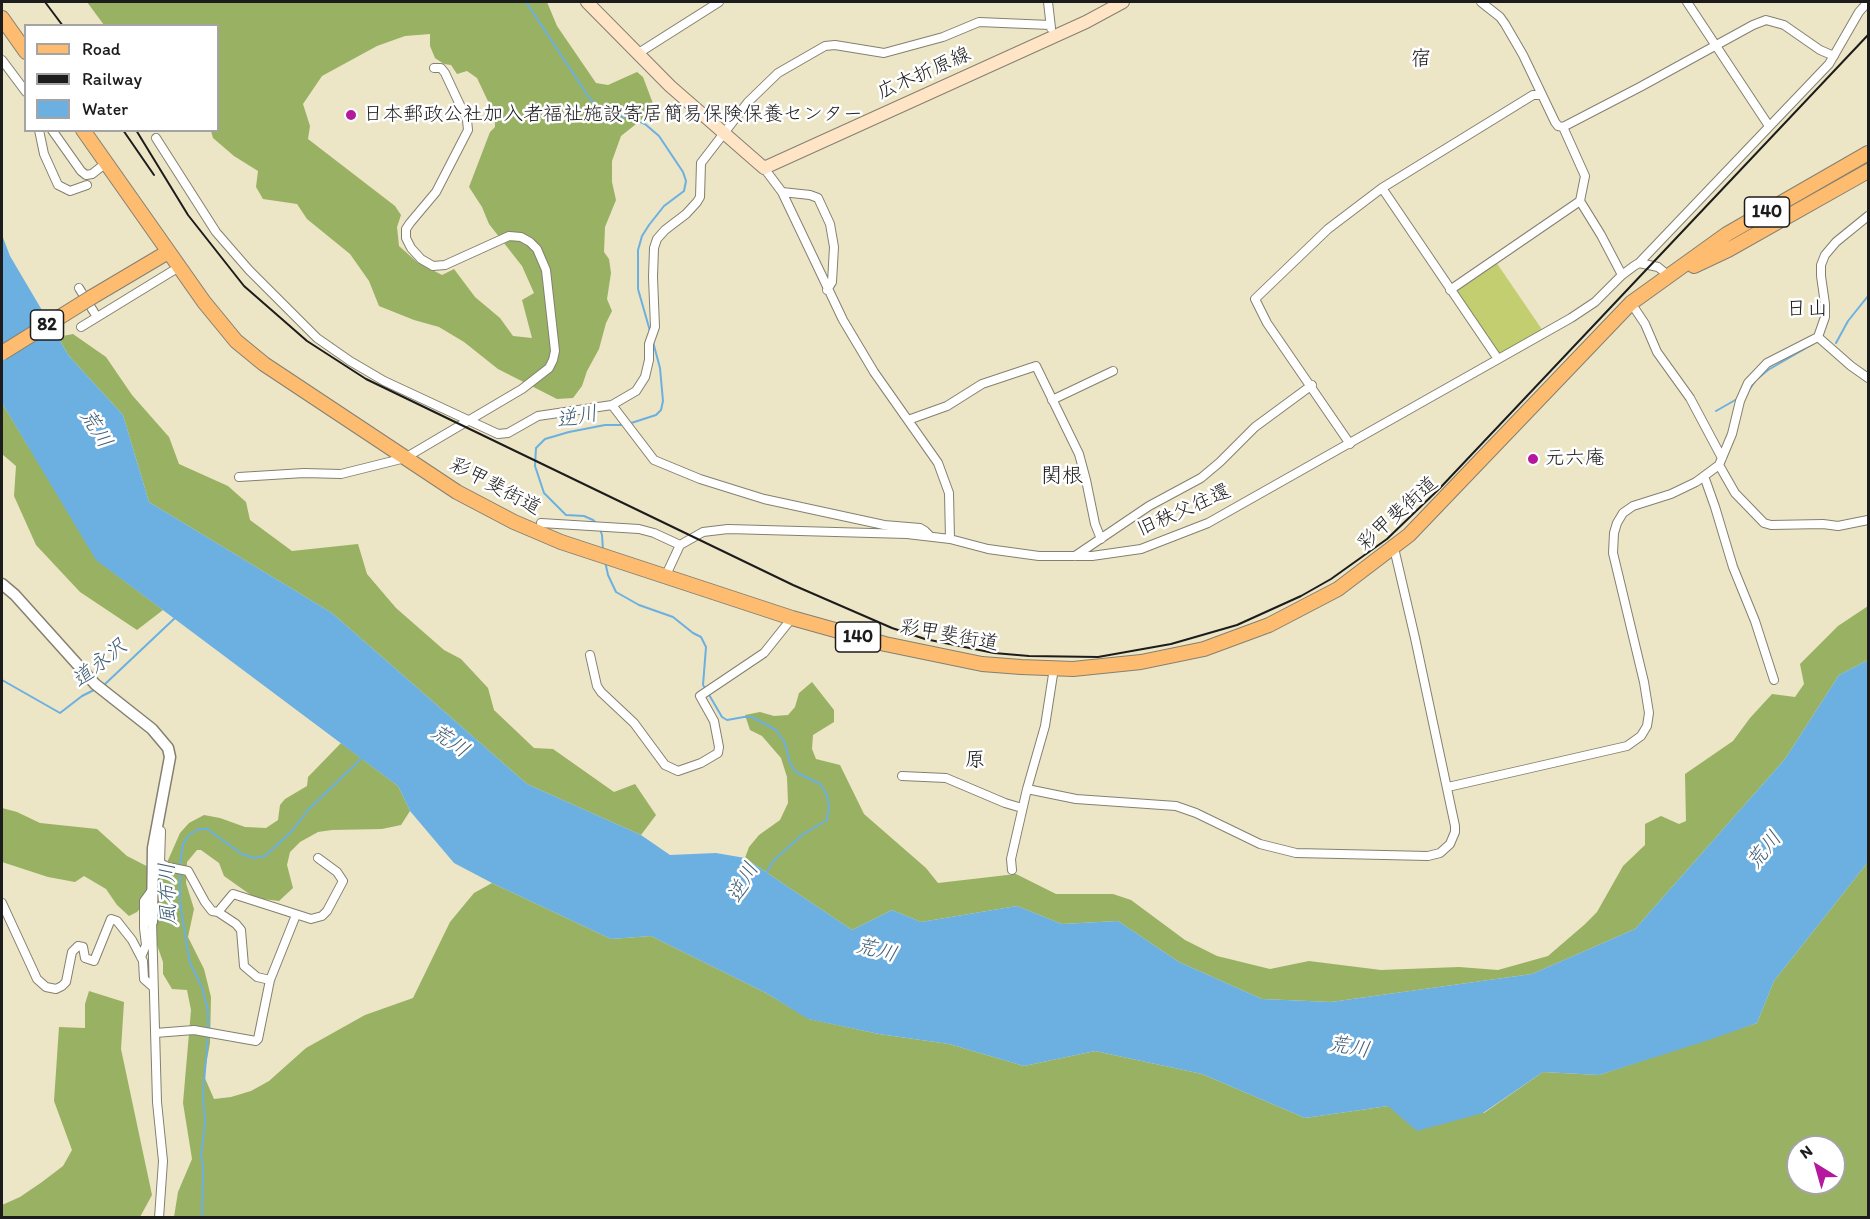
<!DOCTYPE html>
<html>
<head>
<meta charset="utf-8">
<style>
  body { margin:0 }
  #map { position:relative; width:1870px; height:1219px; overflow:hidden; background:#ece5c6; font-family:Itim,sans-serif }
  canvas { display:block }
  .frame { position:absolute; inset:0; border:3px solid #1c1c1c; pointer-events:none }
  .legend { position:absolute; left:24px; top:24px; width:195px; height:108px; box-sizing:border-box; background:#fff; border:2px solid #a4a4a4; margin:0; padding:8px 10px; list-style:none; font-size:18px; color:#1c1c1c }
  .legend li { display:flex; align-items:center; gap:12px; height:30px }
  .legend b { width:30px; border:2px solid #a4a4a4 }
  .north { position:absolute; left:1786px; top:1135px; width:60px; height:60px; box-sizing:border-box; background:#fff; border:2px solid #a4a4a4; border-radius:50%; rotate:323deg; font-size:16px; font-weight:700; line-height:24px; text-align:center; color:#1c1c1c }
  .north::after { content:''; display:block; margin:auto; width:21px; height:27px; background:#b5179e; clip-path:polygon(50% 0,100% 100%,50% 72%,0 100%) }
</style>
</head>
<body>
<div id="map">
<canvas width="1870" height="1219"></canvas>
<div class="frame"></div>
<ul class="legend">
<li><b style="height:8px;background:#febc70"></b>Road</li>
<li><b style="height:8px;background:#1c1c1c"></b>Railway</li>
<li><b style="height:16px;background:#6bb0e1"></b>Water</li>
</ul>
<div class="north">N</div>
</div>
<script>
const context = document.querySelector('canvas').getContext('2d');
context.lineJoin = 'round';
function fill(path, color) {
  context.fillStyle = color;
  context.fill(path, 'evenodd');
}
function poly(rows) {
  const path = new Path2D();
  for (const r of rows) {
    path.moveTo(r[0], r[1]);
    for (let i = 2; i < r.length; i += 2) path.lineTo(r[i], r[i + 1]);
  }
  return path;
}
function trace(path, color, width, dash) {
  context.strokeStyle = color;
  context.lineWidth = width;
  context.lineCap = dash ? 'butt' : 'round';
  context.setLineDash(dash || []);
  context.stroke(path);
}
function drawText(font, color, halo, rows, align = 'center') {
  context.font = font + ' Itim,"Klee One",sans-serif';
  context.lineWidth = 5;
  context.setLineDash([]);
  context.textBaseline = 'middle';
  context.strokeStyle = halo;
  context.fillStyle = color;
  for (const [text, x, y, turn = 0] of rows) {
    context.save();
    context.translate(x, y);
    context.rotate((+turn || 0) * Math.PI / 180);
    context.textAlign = isNaN(turn) ? turn : align;
    if (halo) context.strokeText(text, 0, 0);
    context.fillText(text, 0, 0);
    context.restore();
  }
}
fill(poly([
  [1496,262,1543,331,1498,355,1454,290]
]), '#c2ce6f');
fill(poly([
  [87,2,547,2,557,26,596,83,608,85,637,72,643,77,655,109,621,136,612,161,612,182,616,200,605,227,604,252,609,259,611,273,607,299,612,311,606,323,599,349,587,371,582,386,573,398,557,399,498,369,464,342,439,327,414,320,379,306,369,281,350,254,307,219,297,204,263,199,256,187,258,171,234,156,213,138,211,131,218,130,218,26,104,25],
  [430,34,430,46,435,58,444,64,451,65,457,74,467,71,477,78,495,116,495,127,490,132,469,187,482,207,489,224,522,266,534,293,522,300,532,338,513,336,500,318,475,297,454,269,442,275,417,262,399,246,397,227,401,215,395,206,308,139,310,126,303,104,322,76,377,46,405,36],
  [73,334,106,357,132,395,169,437,179,464,228,486,246,502,250,520,292,551,358,544,367,574,396,608,444,650,461,659,488,688,494,710,534,748,553,749,614,792,635,784,656,815,641,835,527,784,332,613,149,502,123,415,69,356,58,337],
  [2,403,98,561,163,610,137,630,80,592,36,545,14,496,16,466,2,454],
  [1868,606,1868,660,1839,675,1785,759,1635,929,1532,974,1331,1002,1262,999,1179,962,1118,921,1062,924,1017,906,921,922,892,910,852,930,745,858,749,847,759,835,780,820,788,803,787,777,781,758,762,736,750,730,745,715,760,712,774,716,788,715,795,707,799,693,812,682,834,710,834,722,813,735,812,749,816,759,840,765,864,814,926,868,938,883,1016,874,1056,894,1113,894,1131,900,1185,940,1217,956,1270,969,1309,961,1381,970,1459,967,1498,970,1548,956,1584,925,1597,912,1623,866,1645,845,1645,824,1661,816,1679,824,1686,821,1685,774,1733,741,1750,718,1772,694,1795,697,1804,684,1800,664,1838,626],
  [341,743,398,786,410,811,401,825,382,829,332,830,318,832,300,842,290,852,287,865,293,888,279,901,255,898,224,876,219,863,201,850,197,850,187,862,186,883,194,909,188,937,204,969,211,997,210,1043,204,1076,214,1099,231,1097,251,1091,269,1081,306,1048,365,1015,413,998,450,922,474,893,492,883,611,939,651,936,766,993,809,1019,879,1034,949,1044,1024,1066,1095,1051,1202,1074,1305,1118,1388,1106,1484,1113,1543,1072,1599,1075,1757,1023,1774,981,1868,862,1868,1217,174,1217,178,1192,192,1159,183,1103,191,1010,187,990,172,989,163,974,163,962,156,942,146,902,137,912,129,916,117,905,106,889,84,876,75,882,48,877,2,862,2,808,17,812,40,823,97,829,127,856,162,874,180,833,189,823,204,815,220,818,245,827,266,828,278,820,280,805,285,799,307,786,308,777],
  [1798,1147,1834,1147,1834,1183,1798,1183],
  [89,991,124,1002,121,1049,152,1195,140,1217,2,1217,2,1205,20,1197,42,1182,63,1166,72,1150,54,1101,59,1027,85,1028,85,1004]
]), '#99b162');
fill(poly([
  [2,235,10,256,69,356,123,415,149,502,332,613,527,784,641,835,670,855,716,853,745,858,852,930,892,910,921,922,1017,906,1062,924,1118,921,1179,962,1262,999,1331,1002,1532,974,1635,929,1785,759,1839,675,1868,660,1868,862,1774,981,1757,1023,1709,1040,1599,1075,1543,1072,1483,1113,1417,1131,1388,1106,1305,1118,1202,1074,1095,1051,1024,1066,949,1044,879,1034,808,1019,766,993,651,936,611,939,492,883,454,863,410,811,398,786,96,560,2,403]
]), '#6bb0e1');
trace(poly([
  [526,2,590,99,607,114,627,117,645,124,659,136,683,172,686,181,684,191,664,206,649,225,642,236,638,250,638,289,650,331],
  [1836,343,1848,321,1868,296],
  [1747,393,1756,380,1768,370,1813,344],
  [1716,411,1737,399],
  [628,424,656,415,661,410,663,401,660,368,653,342],
  [597,524,593,520,584,516,566,515,544,493,535,466,536,448,545,439,569,432,605,425,623,425],
  [600,529,602,535,603,550],
  [605,561,608,575,616,592,639,605,673,617,693,633,701,637,706,647,703,685,705,688],
  [2,680,60,713,82,696,96,689],
  [104,685,176,617],
  [708,693,722,717,727,720,744,717,752,717,776,730,785,743,790,763,796,772,820,784,826,793,829,805,827,820,802,835,773,861,765,875],
  [180,866,183,844,189,835,199,829,207,829,242,854,254,858,265,856,292,831,308,810,362,758],
  [180,872,180,903,187,946,190,963,202,987,208,1011,208,1030],
  [202,1218,203,1166,201,1156,205,1123,203,1094,208,1035]
]), '#6bb0e1', 2);
const minor = poly([
  [1048,2,1051,28],
  [1481,2,1500,17,1505,24,1523,55,1555,122,1558,126,1563,127,1585,176,1580,201,1601,235,1622,275],
  [1687,2,1769,126],
  [637,54,719,2],
  [2,60,26,92],
  [1563,127,1640,87,1753,25,1766,20,1784,25,1820,50,1834,56],
  [39,130,44,154,58,185,70,191,87,185],
  [52,130,81,171,86,175,92,174,106,163],
  [156,138,216,232,249,270,317,338,350,361,384,381,498,434,508,433,538,416,612,405,654,460,700,479,764,499,884,525,920,528,925,531,930,536],
  [764,168,782,192,843,320,874,372,938,463,949,493,950,539],
  [1382,188,1498,359],
  [782,192,810,195,818,198,830,224,834,247,832,282,827,290],
  [1639,263,1829,64,1859,12,1868,2],
  [79,288,97,317],
  [1450,290,1580,201],
  [1631,303,1645,324,1657,352,1690,398,1722,458],
  [81,327,179,267],
  [1818,337,1851,366,1868,378],
  [1052,400,1113,371],
  [612,405,636,391,645,377,649,360,649,344,655,327,653,277,654,248,657,239,665,230,686,214,697,202,700,197,701,163,748,102,778,73,825,46,835,45,884,53,943,37,979,22,1050,25],
  [908,420,947,406,982,384,1036,366,1079,454,1086,480,1095,524,1101,539],
  [1350,444,1267,323,1255,299,1328,229,1382,188,1533,95,1542,95],
  [1719,465,1735,493,1764,523,1771,525,1823,524,1838,526,1868,520],
  [1704,476,1715,507,1733,567,1755,621,1774,680],
  [239,477,304,473,341,474,405,458,522,389,549,368,553,360,555,351,546,270,537,249,530,242,521,237,509,236,445,265,433,266,421,259,411,248,406,238,406,229,410,223,436,192,468,130,467,120,445,73,441,68,434,68],
  [541,523,639,529,654,533,680,545],
  [1075,556,1149,506,1201,478,1220,462,1255,427,1312,385],
  [666,575,680,545,703,532,728,529,907,534,950,539,988,549,1039,556,1092,556,1141,549,1208,523,1571,318,1595,302,1622,275,1634,266,1639,263,1658,267,1669,276],
  [590,655,597,686,601,692,634,723,665,765,678,771,701,763,718,753,719,747,714,721,700,696,764,653,792,618],
  [1054,668,1045,726,1027,789,1076,799,1176,806,1196,813,1260,844,1296,853,1428,856,1440,853,1450,844,1455,832,1455,826,1415,638,1394,548],
  [902,776,946,778,1005,803,1022,808],
  [1448,787,1627,746,1641,736,1647,726,1649,713,1644,682,1613,553,1614,533,1617,523,1623,513,1633,506,1671,494,1696,482,1719,465,1732,434,1740,401,1748,383,1767,363,1818,337,1825,317,1825,304,1821,276,1821,265,1825,255,1836,242,1868,216],
  [160,863,168,867,188,871,205,902,212,911,218,912],
  [1012,870,1011,859,1027,789],
  [152,878,155,876,160,863,161,831],
  [2,903,32,968,37,979,46,987,56,989,62,986,66,982,72,952,78,946,83,947,85,958,94,961,111,919,117,921,132,940,143,961,144,979,153,987],
  [152,922,157,1102,163,1161,159,1218],
  [141,957,146,945,144,928,144,901,152,890],
  [270,980,257,977,244,966,241,930,236,924,218,912,233,894,311,919,322,916,327,911,343,881,337,872,318,858],
  [155,1033,194,1030,256,1041,258,1039,270,980,296,915]
]);
const tertiary = poly([
  [2,584,15,595,95,684,152,729,168,748,170,757,153,848,152,922]
]);
const secondary = poly([
  [587,2,670,86,764,168,1086,22,1123,2]
]);
const primary = poly([
  [92,297,168,252]
]);
const trunk = poly([
  [2,18,26,52],
  [83,130,204,302,236,341,264,364,457,492,514,522,561,542,792,618,885,644,982,664,1021,667,1073,669,1141,662,1204,649,1269,625,1338,589,1409,535,1631,303,1727,234,1868,153],
  [1694,266,1728,250,1868,171]
]);
trace(minor, '#848071', 10);
trace(tertiary, '#848071', 13);
trace(secondary, '#848071', 14);
trace(primary, '#848071', 16);
trace(trunk, '#848071', 16);
trace(minor, '#fff', 8);
trace(tertiary, '#fff', 10);
trace(secondary, '#ffe4c6', 12);
trace(primary, '#febc70', 14);
trace(trunk, '#febc70', 14);
trace(poly([
  [45,2,63,26],
  [123,130,154,175],
  [136,130,188,215,244,286,307,341,366,379,793,585,892,628,925,639,994,653,1029,656,1098,657,1171,644,1237,625,1301,596,1331,579,1387,539,1440,488,1868,35]
]), '#1c1c1c', 2);
const primaryBridge = poly([
  [2,353,92,297]
]);
trace(primaryBridge, '#848071', 16, []);
trace(primaryBridge, '#febc70', 14);
for (const [x, y, r, color] of [
  [351,115,6,"#b5179e"],
  [1533,459,6,"#b5179e"]
]) {
  const dot = new Path2D();
  dot.arc(x, y, r, 0, 2 * Math.PI);
  context.fillStyle = color;
  context.fill(dot);
  trace(dot, '#fff', 2);
}
for (const [x, y, w] of [
  [1767,212,45],
  [47,325,33],
  [858,637,45]
]) {
  const box = new Path2D();
  box.roundRect(x - w / 2, y - 15, w, 30, 4.5);
  context.fillStyle = '#fff';
  context.fill(box);
  trace(box, '#1c1c1c', 1.5);
}
drawText('bold 18px', '#1c1c1c', null, [
  ["140",1767,212],
  ["82",47,325],
  ["140",858,637]
]);
drawText('20px', '#1c1c1c', '#fff', [
  ["広木折原線",924,74,-24],
  ["彩甲斐街道",495,487,28],
  ["旧秩父往還",1184,511,-24],
  ["彩甲斐街道",1398,514,-42],
  ["彩甲斐街道",949,636,10]
]);
drawText('20px', '#1c1c1c', '#fff', [
  ["日本郵政公社加入者福祉施設寄居簡易保険保養センター",363,115],
  ["元六庵",1545,459]
], 'left');
drawText('21px', '#1c1c1c', '#fff', [
  ["宿",1421,60],
  ["日山",1807,310],
  ["関根",1062,477],
  ["原",975,761]
]);
drawText('italic 21px', '#405f75', '#fff', [
  ["逆川",577,418,-11],
  ["荒川",95,429,58],
  ["道永沢",100,664,-39],
  ["荒川",449,742,34],
  ["荒川",1765,851,-51],
  ["逆川",744,883,-61],
  ["風布川",169,894,-92],
  ["荒川",876,951,15],
  ["荒川",1349,1048,10]
]);
</script>
</body>
</html>
